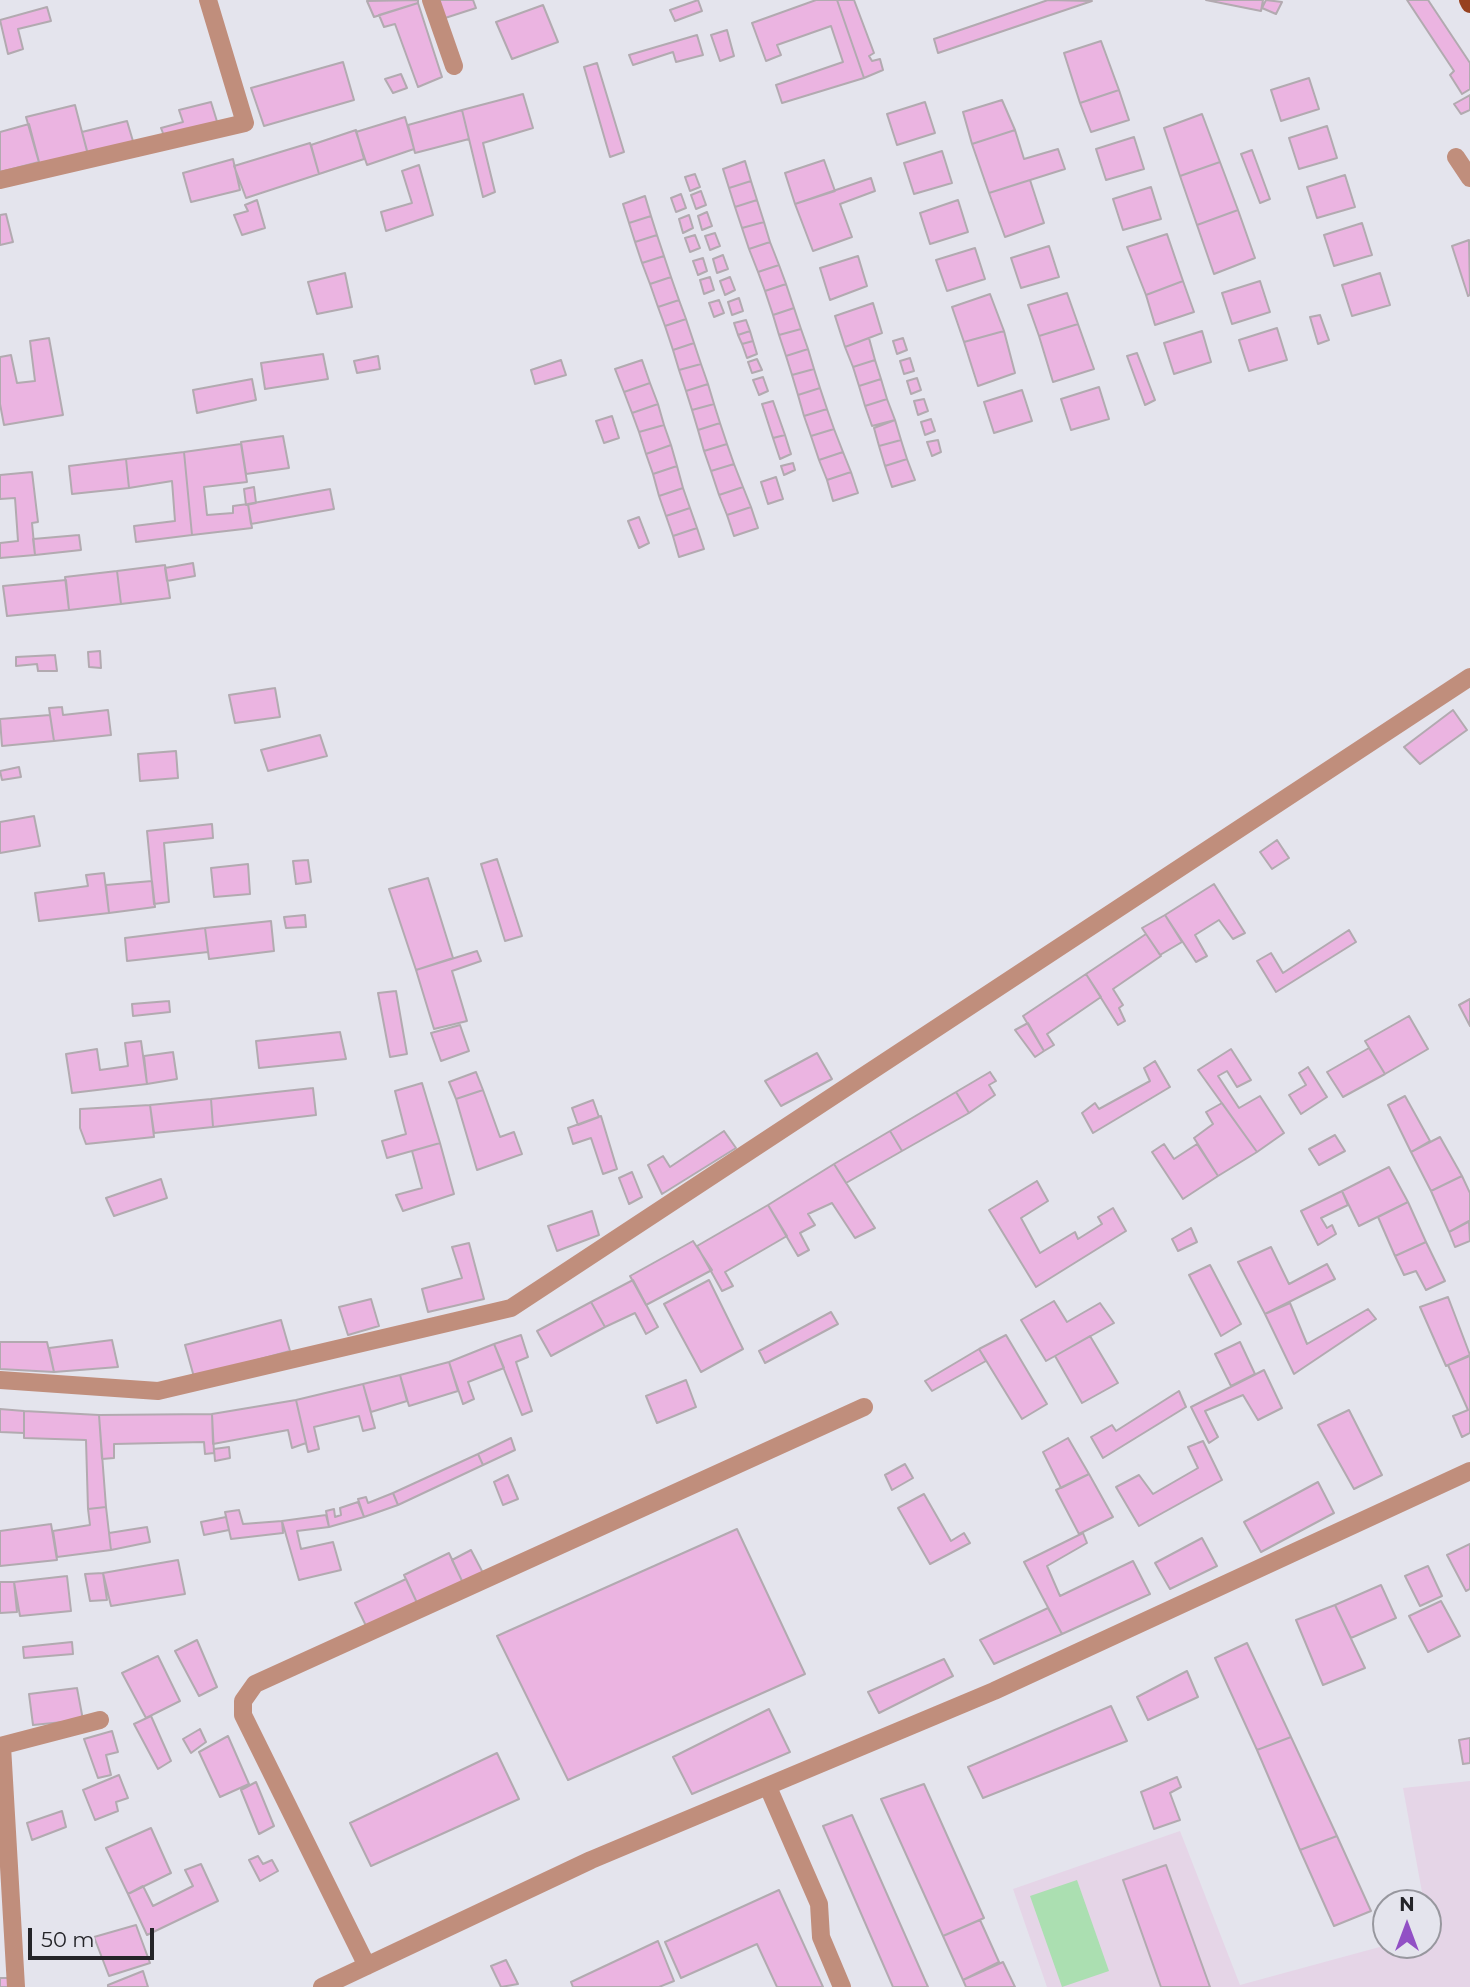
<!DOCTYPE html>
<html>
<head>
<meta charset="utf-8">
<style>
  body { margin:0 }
  #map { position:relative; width:1470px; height:1987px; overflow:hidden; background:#e4e4ed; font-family:Montserrat,sans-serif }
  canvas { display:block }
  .north { position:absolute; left:1372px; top:1889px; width:70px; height:70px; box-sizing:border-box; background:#e4e4ed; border:2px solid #97979e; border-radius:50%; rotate:0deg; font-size:19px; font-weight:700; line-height:28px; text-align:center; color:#242428 }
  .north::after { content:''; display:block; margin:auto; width:24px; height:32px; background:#9250c5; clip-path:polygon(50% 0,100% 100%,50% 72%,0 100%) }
  .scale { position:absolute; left:28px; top:1928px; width:126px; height:32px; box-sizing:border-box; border:4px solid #242428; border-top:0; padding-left:9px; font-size:21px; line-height:24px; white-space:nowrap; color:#242428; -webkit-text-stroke:5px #e4e4ed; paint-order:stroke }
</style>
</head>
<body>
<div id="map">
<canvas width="1470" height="1987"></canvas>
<div class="north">N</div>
<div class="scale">50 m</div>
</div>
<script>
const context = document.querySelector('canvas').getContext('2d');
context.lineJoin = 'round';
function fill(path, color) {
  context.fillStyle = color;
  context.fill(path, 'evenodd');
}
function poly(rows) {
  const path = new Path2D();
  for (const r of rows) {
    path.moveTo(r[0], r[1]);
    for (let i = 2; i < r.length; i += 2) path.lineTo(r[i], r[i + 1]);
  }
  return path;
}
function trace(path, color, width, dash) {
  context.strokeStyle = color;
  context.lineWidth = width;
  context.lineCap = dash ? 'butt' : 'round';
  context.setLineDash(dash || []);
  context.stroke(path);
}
fill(poly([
  [1470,1781,1470,1987,1047,1987,1013,1889,1180,1831,1240,1985,1387,1945,1428,1945,1428,1903,1424,1903,1403,1788]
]), '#e5d5e7');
fill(poly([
  [1077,1880,1109,1971,1062,1987,1030,1896]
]), '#abdfb1');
const building = poly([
  [418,0,418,3,374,17,367,1,418,0],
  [436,0,473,0,476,8,442,19,436,0],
  [698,0,702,11,675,21,670,10,698,0],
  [816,0,837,0,864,78,782,103,776,85,843,62,831,26,777,45,781,55,766,61,752,23,816,0],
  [837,0,854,0,874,53,869,56,872,61,880,59,883,70,864,78,837,0],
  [1048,0,1092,1,938,53,934,39,1048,0],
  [1206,0,1263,0,1261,11,1206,0],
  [1266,0,1282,2,1276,14,1262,8,1266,0],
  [1407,0,1428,0,1470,63,1470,89,1462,94,1450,75,1454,71,1407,0],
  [418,3,442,77,418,87,395,24,384,27,379,15,418,3],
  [543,5,558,42,512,59,496,22,543,5],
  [47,7,51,21,18,29,23,49,8,54,0,20,47,7],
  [727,30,734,56,720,61,711,35,727,30],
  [697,35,703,55,676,62,673,52,633,65,629,55,697,35],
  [1101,41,1119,90,1080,103,1064,53,1101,41],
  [343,62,354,100,264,126,251,88,343,62],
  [597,63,624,152,610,157,584,67,597,63],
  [401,74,407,88,393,93,385,79,401,74],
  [1309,78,1319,109,1281,121,1271,90,1309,78],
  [1119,90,1129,120,1091,132,1080,103,1119,90],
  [523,94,533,128,483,143,495,192,483,197,462,110,523,94],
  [1470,95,1470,110,1461,114,1454,104,1470,95],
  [1002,100,1015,130,972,144,963,112,1002,100],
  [211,102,219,128,166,141,161,128,183,122,179,110,211,102],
  [925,102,935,133,897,145,887,114,925,102],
  [75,105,88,155,40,166,26,117,75,105],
  [462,110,469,139,415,153,408,125,462,110],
  [1202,114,1220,162,1180,176,1164,128,1202,114],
  [405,117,414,149,367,165,356,132,405,117],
  [127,121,135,148,89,158,82,132,127,121],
  [29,124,39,162,0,172,0,132,29,124],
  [1327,126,1337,158,1299,169,1289,138,1327,126],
  [356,130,364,159,319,174,311,145,356,130],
  [1015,130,1024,159,1058,149,1065,169,989,193,972,144,1015,130],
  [1134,137,1144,169,1106,180,1096,149,1134,137],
  [310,143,319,174,246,198,234,166,310,143],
  [1252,150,1270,199,1260,203,1241,154,1252,150],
  [942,151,952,183,914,194,904,163,942,151],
  [233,159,240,190,191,202,183,173,233,159],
  [824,160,835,191,795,204,785,173,824,160],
  [745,161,751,181,729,188,723,169,745,161],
  [1220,162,1238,210,1197,225,1180,176,1220,162],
  [419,165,433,215,386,231,381,212,412,203,402,171,419,165],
  [695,174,700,187,690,191,685,177,695,174],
  [1345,175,1355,207,1317,218,1307,187,1345,175],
  [871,178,875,191,840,204,852,237,813,251,795,204,871,178],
  [1030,180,1044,223,1005,237,989,193,1030,180],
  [751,181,757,200,735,207,729,188,751,181],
  [1151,187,1161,219,1123,230,1113,199,1151,187],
  [701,191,706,205,696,209,691,195,701,191],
  [681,194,686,208,676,212,671,198,681,194],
  [645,196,651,216,629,223,623,204,645,196],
  [257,200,265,228,242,235,234,215,248,211,245,205,257,200],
  [757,200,764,222,742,228,735,207,757,200],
  [958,200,968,232,930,244,920,213,958,200],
  [1238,210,1255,258,1214,274,1197,225,1238,210],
  [707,212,712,226,702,230,698,216,707,212],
  [6,214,13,242,0,245,0,215,6,214],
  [689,215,693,228,683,233,679,219,689,215],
  [651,216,657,235,635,242,629,223,651,216],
  [764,222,770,242,749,249,742,228,764,222],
  [1362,223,1372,255,1334,266,1324,235,1362,223],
  [715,233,720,246,710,250,705,236,715,233],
  [1167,234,1183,281,1146,295,1127,247,1167,234],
  [657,235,664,256,642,263,635,242,657,235],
  [695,235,700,248,690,252,685,238,695,235],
  [1469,240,1470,295,1468,296,1452,246,1469,240],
  [770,242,779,265,758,272,749,249,770,242],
  [1049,246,1059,277,1021,288,1011,258,1049,246],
  [975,248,985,279,947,291,936,260,975,248],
  [723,255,728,269,717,273,713,259,723,255],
  [664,256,671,277,650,284,642,263,664,256],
  [858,256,867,286,830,300,820,268,858,256],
  [703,258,707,271,698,275,693,261,703,258],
  [779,265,786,284,765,291,758,272,779,265],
  [345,273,352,307,317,314,308,282,345,273],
  [1380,273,1390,305,1352,316,1342,285,1380,273],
  [671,277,679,300,658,307,650,284,671,277],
  [710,277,714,290,704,294,700,280,710,277],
  [730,277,735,290,725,295,720,281,730,277],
  [1183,281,1194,312,1155,325,1146,295,1183,281],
  [1260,281,1270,312,1232,324,1222,293,1260,281],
  [786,284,794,308,773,315,765,291,786,284],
  [1067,293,1078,324,1039,336,1028,305,1067,293],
  [990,294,1004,331,964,342,952,307,990,294],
  [739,298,743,311,732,315,728,302,739,298],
  [679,300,686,319,665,326,658,307,679,300],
  [719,300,724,313,714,317,709,303,719,300],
  [873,303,882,333,845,347,835,316,873,303],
  [794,308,801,329,779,335,773,315,794,308],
  [1320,315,1329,340,1318,344,1310,317,1320,315],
  [686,319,694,343,673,350,665,326,686,319],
  [746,320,750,331,738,335,734,323,746,320],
  [1078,324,1094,369,1053,382,1039,336,1078,324],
  [1277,328,1287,360,1249,371,1239,340,1277,328],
  [801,329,808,349,786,356,779,335,801,329],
  [750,331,753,341,742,344,738,335,750,331],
  [1004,331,1015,373,978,386,964,342,1004,331],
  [1202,331,1211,362,1174,374,1164,343,1202,331],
  [49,338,63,415,4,425,0,404,0,357,11,355,17,383,35,381,30,341,49,338],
  [869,338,875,360,853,367,845,347,869,338],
  [903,338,907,350,897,354,893,341,903,338],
  [753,341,757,354,747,358,742,344,753,341],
  [694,343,701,364,679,370,673,350,694,343],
  [808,349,814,369,792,375,786,356,808,349],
  [1137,353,1155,400,1145,405,1127,356,1137,353],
  [323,354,328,379,265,389,261,363,323,354],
  [378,356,380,369,357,373,354,361,378,356],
  [910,358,914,371,904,374,900,361,910,358],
  [757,359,762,370,752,373,748,362,757,359],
  [561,360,566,375,535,384,531,370,561,360],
  [642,360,650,383,624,392,615,369,642,360],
  [875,360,881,379,859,386,853,367,875,360],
  [701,364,708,384,686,391,679,370,701,364],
  [814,369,820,388,798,395,792,375,814,369],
  [763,377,768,391,759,395,753,380,763,377],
  [917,378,921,390,911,394,907,381,917,378],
  [252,379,256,400,197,413,193,390,252,379],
  [881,379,887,399,865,406,859,386,881,379],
  [650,383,658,404,632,413,624,392,650,383],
  [708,384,714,404,692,410,686,391,708,384],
  [1099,387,1109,419,1071,430,1061,399,1099,387],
  [820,388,827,409,804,416,798,395,820,388],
  [1022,390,1032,421,994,433,984,402,1022,390],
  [887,399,895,420,872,426,865,406,887,399],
  [924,399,928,411,918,415,914,401,924,399],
  [773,401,785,435,773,438,762,404,773,401],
  [658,404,664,425,639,432,632,413,658,404],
  [714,404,720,423,698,430,692,410,714,404],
  [827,409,834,429,811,436,804,416,827,409],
  [612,416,619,438,604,443,596,421,612,416],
  [931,419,935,431,925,435,921,422,931,419],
  [895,420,901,440,879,446,874,428,895,420],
  [720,423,727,444,704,451,698,430,720,423],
  [664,425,671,445,646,454,639,432,664,425],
  [834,429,843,452,819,460,811,436,834,429],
  [785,435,791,454,780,459,773,438,785,435],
  [283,436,289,468,246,474,241,442,283,436],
  [901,440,907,459,885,466,879,446,901,440],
  [938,440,941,452,932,456,927,442,938,440],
  [241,444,247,482,204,487,207,515,233,513,233,506,248,504,252,528,192,535,184,452,241,444],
  [727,444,734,464,711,471,704,451,727,444],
  [671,445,677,466,653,474,646,454,671,445],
  [184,452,192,535,136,542,134,526,175,521,172,481,129,488,126,459,184,452],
  [843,452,851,472,827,480,819,460,843,452],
  [126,459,129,488,72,494,69,466,126,459],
  [907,459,915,480,892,487,885,466,907,459],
  [793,463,795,470,784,475,781,466,793,463],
  [734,464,743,487,719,495,711,471,734,464],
  [677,466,683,488,659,496,653,474,677,466],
  [32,472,38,522,32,523,35,555,0,558,0,543,18,541,15,498,0,499,0,475,32,472],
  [851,472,858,493,833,501,827,480,851,472],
  [776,477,783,499,768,504,761,482,776,477],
  [254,487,256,503,246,505,244,489,254,487],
  [743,487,751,507,727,515,719,495,743,487],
  [683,488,690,508,666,516,659,496,683,488],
  [330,489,334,509,251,524,248,504,330,489],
  [751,507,758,528,734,536,727,515,751,507],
  [690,508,697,528,673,536,666,516,690,508],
  [639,517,649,543,639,548,628,521,639,517],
  [697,528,704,549,679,557,673,536,697,528],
  [79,535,81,550,35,555,33,539,79,535],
  [193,563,195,576,167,581,165,568,193,563],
  [165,565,170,598,121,604,117,571,165,565],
  [117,571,121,604,69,610,65,577,117,571],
  [66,580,69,610,7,616,3,586,66,580],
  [100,651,101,668,89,667,88,652,100,651],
  [55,655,57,671,38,671,37,664,16,666,16,657,55,655],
  [275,688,280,717,235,723,229,695,275,688],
  [62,707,63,715,108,710,111,735,54,741,49,708,62,707],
  [1453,710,1467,730,1420,764,1404,747,1453,710],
  [50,715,54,741,2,746,0,719,50,715],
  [320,735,327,756,268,771,261,750,320,735],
  [176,751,178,778,140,781,138,754,176,751],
  [19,767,21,777,2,780,0,771,19,767],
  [34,816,40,846,0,853,0,822,34,816],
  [212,824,213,838,164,843,169,902,154,904,147,831,212,824],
  [1277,840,1289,858,1272,869,1260,852,1277,840],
  [497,859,522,936,505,941,481,864,497,859],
  [308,860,311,882,296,884,293,861,308,860],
  [248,864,250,894,214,897,211,868,248,864],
  [104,873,109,913,39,921,35,893,88,886,86,875,104,873],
  [428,878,453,958,416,970,389,889,428,878],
  [152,881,155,907,109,913,106,885,152,881],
  [1214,884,1245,933,1233,939,1219,920,1195,935,1207,956,1196,962,1165,915,1214,884],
  [305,915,306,927,286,928,284,917,305,915],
  [1165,915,1182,942,1160,955,1142,928,1165,915],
  [271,921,274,951,209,959,205,928,271,921],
  [205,928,208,952,127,961,125,938,205,928],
  [1349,930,1356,942,1276,992,1257,961,1271,953,1283,973,1349,930],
  [1146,934,1161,956,1113,989,1123,1005,1119,1008,1125,1021,1118,1025,1086,974,1146,934],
  [477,951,481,961,452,971,467,1021,434,1029,416,970,477,951],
  [1086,974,1101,997,1047,1034,1054,1045,1044,1051,1023,1016,1086,974],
  [396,991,407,1054,390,1057,378,993,396,991],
  [1470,999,1470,1026,1459,1005,1470,999],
  [169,1001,170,1012,133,1016,132,1004,169,1001],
  [1409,1016,1428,1049,1385,1074,1365,1041,1409,1016],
  [1028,1023,1044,1051,1035,1057,1015,1030,1028,1023],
  [460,1025,469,1051,441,1061,431,1033,460,1025],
  [340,1032,346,1059,259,1068,256,1041,340,1032],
  [141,1041,147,1084,72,1093,66,1054,97,1049,100,1070,128,1066,125,1043,141,1041],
  [1369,1048,1385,1074,1343,1097,1327,1072,1369,1048],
  [1231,1049,1251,1080,1237,1087,1227,1071,1218,1076,1239,1108,1260,1096,1284,1133,1257,1152,1198,1070,1231,1049],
  [173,1052,177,1079,147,1084,144,1056,173,1052],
  [817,1053,832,1079,781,1106,765,1081,817,1053],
  [1155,1061,1170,1087,1093,1133,1082,1113,1095,1103,1099,1109,1150,1081,1144,1068,1155,1061],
  [1308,1067,1327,1097,1301,1114,1289,1095,1306,1085,1299,1073,1308,1067],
  [476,1072,483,1090,456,1099,449,1082,476,1072],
  [990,1072,996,1081,989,1085,995,1095,969,1113,956,1092,990,1072],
  [422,1083,440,1143,387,1158,382,1141,406,1134,395,1091,422,1083],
  [313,1088,316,1115,213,1127,211,1099,313,1088],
  [483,1090,500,1137,514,1132,522,1154,477,1170,456,1099,483,1090],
  [956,1092,969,1113,902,1151,890,1131,956,1092],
  [1405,1096,1430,1141,1411,1152,1388,1105,1405,1096],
  [211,1099,213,1127,154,1133,150,1105,211,1099],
  [593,1100,599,1117,578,1125,572,1108,593,1100],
  [1222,1103,1257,1152,1218,1176,1194,1138,1213,1124,1206,1112,1222,1103],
  [150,1105,154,1137,86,1144,80,1128,80,1109,150,1105],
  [601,1116,617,1169,603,1174,591,1138,573,1144,568,1128,601,1116],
  [724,1131,736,1148,662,1194,648,1165,663,1156,670,1167,724,1131],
  [890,1131,902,1151,846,1183,834,1164,890,1131],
  [1335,1135,1345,1151,1319,1165,1309,1149,1335,1135],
  [1440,1137,1462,1176,1431,1191,1411,1152,1440,1137],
  [440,1143,454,1194,403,1211,396,1195,422,1188,412,1151,440,1143],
  [1164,1144,1174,1159,1197,1144,1218,1176,1183,1199,1152,1152,1164,1144],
  [834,1164,875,1228,855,1238,832,1203,808,1214,815,1225,800,1233,809,1250,798,1256,768,1205,834,1164],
  [1389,1167,1408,1202,1359,1226,1342,1191,1389,1167],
  [632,1172,642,1197,629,1204,619,1178,632,1172],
  [1462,1176,1470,1193,1470,1221,1449,1232,1431,1191,1462,1176],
  [161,1179,167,1198,114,1216,106,1198,161,1179],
  [1037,1181,1048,1201,1021,1218,1040,1253,1075,1232,1078,1239,1102,1224,1098,1217,1113,1208,1126,1231,1036,1287,989,1210,1037,1181],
  [1342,1191,1348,1205,1321,1218,1327,1228,1332,1225,1336,1234,1318,1245,1301,1211,1342,1191],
  [1408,1202,1426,1242,1395,1256,1378,1217,1408,1202],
  [768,1205,787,1236,725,1272,733,1286,722,1291,697,1246,768,1205],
  [592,1211,599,1235,557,1251,548,1226,592,1211],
  [1469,1221,1470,1241,1455,1247,1449,1232,1469,1221],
  [1191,1228,1197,1242,1178,1251,1172,1239,1191,1228],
  [693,1241,712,1270,646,1305,630,1276,693,1241],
  [1426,1242,1445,1281,1426,1290,1416,1271,1404,1275,1395,1256,1426,1242],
  [469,1243,484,1299,428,1312,422,1289,462,1278,452,1247,469,1243],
  [1271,1247,1289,1284,1327,1264,1335,1279,1265,1314,1238,1262,1271,1247],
  [1210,1265,1241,1324,1221,1336,1189,1275,1210,1265],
  [633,1280,658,1327,646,1334,635,1313,605,1327,591,1302,633,1280],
  [709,1280,743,1349,701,1372,664,1304,709,1280],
  [1448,1297,1470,1355,1446,1366,1420,1307,1448,1297],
  [371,1299,379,1326,348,1335,339,1307,371,1299],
  [1054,1301,1067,1322,1100,1303,1114,1323,1046,1361,1021,1320,1054,1301],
  [591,1302,605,1327,551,1356,537,1331,591,1302],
  [1290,1303,1307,1344,1368,1309,1376,1319,1294,1374,1265,1314,1290,1303],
  [831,1312,838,1324,765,1363,759,1351,831,1312],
  [281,1320,290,1351,194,1377,185,1345,281,1320],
  [521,1335,528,1357,516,1362,532,1411,522,1415,494,1344,521,1335],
  [1006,1335,1047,1404,1022,1419,979,1349,1006,1335],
  [1090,1336,1118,1383,1082,1403,1055,1356,1090,1336],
  [112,1340,118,1367,54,1372,49,1348,112,1340],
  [0,1342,47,1342,54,1372,0,1369,0,1342],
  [1240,1342,1255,1374,1231,1386,1215,1354,1240,1342],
  [494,1344,504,1368,468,1382,474,1399,463,1404,449,1362,494,1344],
  [979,1349,986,1361,932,1391,925,1381,979,1349],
  [1470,1356,1470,1433,1462,1437,1453,1416,1468,1410,1448,1365,1470,1356],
  [449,1362,458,1391,409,1406,400,1375,449,1362],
  [1264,1370,1282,1408,1258,1420,1243,1395,1205,1411,1218,1437,1209,1443,1191,1407,1264,1370],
  [400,1375,407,1401,371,1412,363,1384,400,1375],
  [686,1380,696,1407,657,1423,646,1396,686,1380],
  [363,1384,375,1428,363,1431,359,1416,314,1427,319,1449,308,1452,296,1400,363,1384],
  [1179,1391,1186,1407,1103,1458,1091,1437,1112,1425,1116,1431,1179,1391],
  [296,1400,306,1443,292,1448,288,1430,213,1444,212,1414,296,1400],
  [0,1409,24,1411,24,1433,0,1432,0,1409],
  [1349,1410,1382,1475,1354,1489,1318,1425,1349,1410],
  [24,1411,99,1415,106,1507,88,1509,86,1440,24,1438,24,1411],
  [212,1414,214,1453,205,1454,204,1442,114,1444,114,1458,102,1459,99,1415,212,1414],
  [511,1438,515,1450,483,1465,478,1454,511,1438],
  [1068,1438,1089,1474,1061,1488,1043,1452,1068,1438],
  [1203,1441,1222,1480,1139,1526,1116,1487,1139,1475,1153,1494,1198,1468,1188,1447,1203,1441],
  [229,1447,230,1458,215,1461,214,1449,229,1447],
  [478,1454,483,1465,398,1505,393,1493,478,1454],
  [905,1464,913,1478,892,1490,885,1475,905,1464],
  [1089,1474,1113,1517,1079,1534,1056,1490,1089,1474],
  [508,1475,518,1499,503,1505,494,1482,508,1475],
  [1318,1482,1334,1513,1261,1552,1244,1522,1318,1482],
  [393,1493,398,1505,364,1517,358,1499,366,1497,368,1503,393,1493],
  [924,1494,951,1541,964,1533,970,1543,930,1564,898,1508,924,1494],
  [358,1502,364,1517,329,1527,326,1511,334,1509,335,1517,341,1515,340,1508,358,1502],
  [106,1507,111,1550,57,1557,53,1531,90,1525,88,1509,106,1507],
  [239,1510,243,1524,282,1521,283,1533,231,1539,225,1512,239,1510],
  [326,1515,329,1527,297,1531,301,1549,333,1542,341,1570,299,1580,282,1521,326,1515],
  [226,1517,229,1530,204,1535,201,1522,226,1517],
  [51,1524,57,1560,0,1566,0,1531,51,1524],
  [147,1527,150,1542,111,1550,109,1533,147,1527],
  [737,1529,805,1674,568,1780,497,1636,737,1529],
  [1083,1533,1087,1543,1047,1566,1060,1596,1133,1561,1150,1594,1062,1634,1024,1562,1083,1533],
  [1202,1538,1217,1566,1170,1589,1155,1563,1202,1538],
  [1470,1544,1470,1589,1466,1591,1447,1555,1470,1544],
  [471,1550,483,1573,463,1583,452,1560,471,1550],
  [449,1553,463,1583,418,1605,404,1575,449,1553],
  [178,1560,185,1594,111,1606,103,1573,178,1560],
  [1428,1566,1442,1596,1420,1606,1405,1576,1428,1566],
  [103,1573,107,1600,90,1601,85,1574,103,1573],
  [67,1576,71,1611,20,1616,14,1582,67,1576],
  [406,1579,418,1605,368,1630,355,1603,406,1579],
  [0,1582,14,1582,17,1612,0,1613,0,1582],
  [1381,1585,1396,1618,1351,1638,1335,1605,1381,1585],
  [1441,1601,1460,1636,1428,1652,1409,1616,1441,1601],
  [1335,1605,1365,1668,1323,1685,1296,1620,1335,1605],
  [1048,1608,1062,1634,994,1664,980,1640,1048,1608],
  [197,1640,217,1687,199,1696,175,1651,197,1640],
  [72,1642,73,1654,24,1658,23,1647,72,1642],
  [1247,1643,1291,1737,1257,1750,1215,1658,1247,1643],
  [158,1656,180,1701,146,1718,122,1673,158,1656],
  [944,1659,953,1676,879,1713,868,1692,944,1659],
  [1187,1671,1198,1697,1148,1720,1137,1697,1187,1671],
  [77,1688,83,1720,33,1725,29,1694,77,1688],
  [1111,1706,1127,1741,983,1798,968,1767,1111,1706],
  [769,1709,790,1752,692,1794,673,1757,769,1709],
  [151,1716,171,1761,158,1769,134,1724,151,1716],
  [200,1729,206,1742,191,1753,183,1739,200,1729],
  [112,1731,118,1752,106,1755,111,1775,98,1778,84,1739,112,1731],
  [228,1736,249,1784,220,1797,199,1752,228,1736],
  [1291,1737,1337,1836,1300,1850,1257,1750,1291,1737],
  [1470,1738,1470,1763,1463,1764,1459,1740,1470,1738],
  [497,1753,519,1799,371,1866,350,1823,497,1753],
  [119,1775,128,1798,116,1802,118,1811,95,1820,83,1790,119,1775],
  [1177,1777,1181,1787,1170,1793,1180,1820,1154,1829,1141,1792,1177,1777],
  [256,1782,274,1826,259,1834,241,1790,256,1782],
  [924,1784,984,1918,943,1936,881,1799,924,1784],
  [62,1811,66,1827,32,1840,27,1823,62,1811],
  [852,1815,928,1987,893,1987,823,1826,852,1815],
  [151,1828,171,1873,128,1894,106,1848,151,1828],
  [1337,1836,1371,1911,1334,1926,1300,1850,1337,1836],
  [258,1856,263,1864,272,1860,278,1871,260,1881,249,1860,258,1856],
  [201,1864,218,1901,147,1935,128,1894,143,1886,153,1906,193,1886,185,1870,201,1864],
  [1166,1865,1210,1987,1161,1987,1123,1880,1166,1865],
  [779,1890,823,1987,777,1987,757,1944,681,1978,665,1942,779,1890],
  [980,1920,999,1962,963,1980,943,1936,980,1920],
  [136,1925,150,1963,109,1976,94,1937,136,1925],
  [658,1941,674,1981,659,1987,573,1987,571,1982,658,1941],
  [506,1960,518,1984,501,1987,491,1966,506,1960],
  [1003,1962,1015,1987,966,1987,963,1980,1003,1962],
  [143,1971,148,1987,108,1987,108,1985,143,1971],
  [0,1978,8,1978,9,1987,0,1987,0,1978]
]);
fill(building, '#ebb4e1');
trace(building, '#b2aab0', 2);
trace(poly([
  [431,0,454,66],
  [1456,157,1470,178],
  [0,180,245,123,208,0],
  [0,1380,158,1391,511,1308,1470,677],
  [0,1746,100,1720],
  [2,1746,16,1987],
  [768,1787,819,1904,821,1937,842,1987],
  [367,1966,243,1715,243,1701,255,1684,864,1407],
  [322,1987,591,1860,994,1691,1470,1471]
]), '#c08e7c', 18);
trace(poly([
  [1468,0,1470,4]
]), '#97411f', 18);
</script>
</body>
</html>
